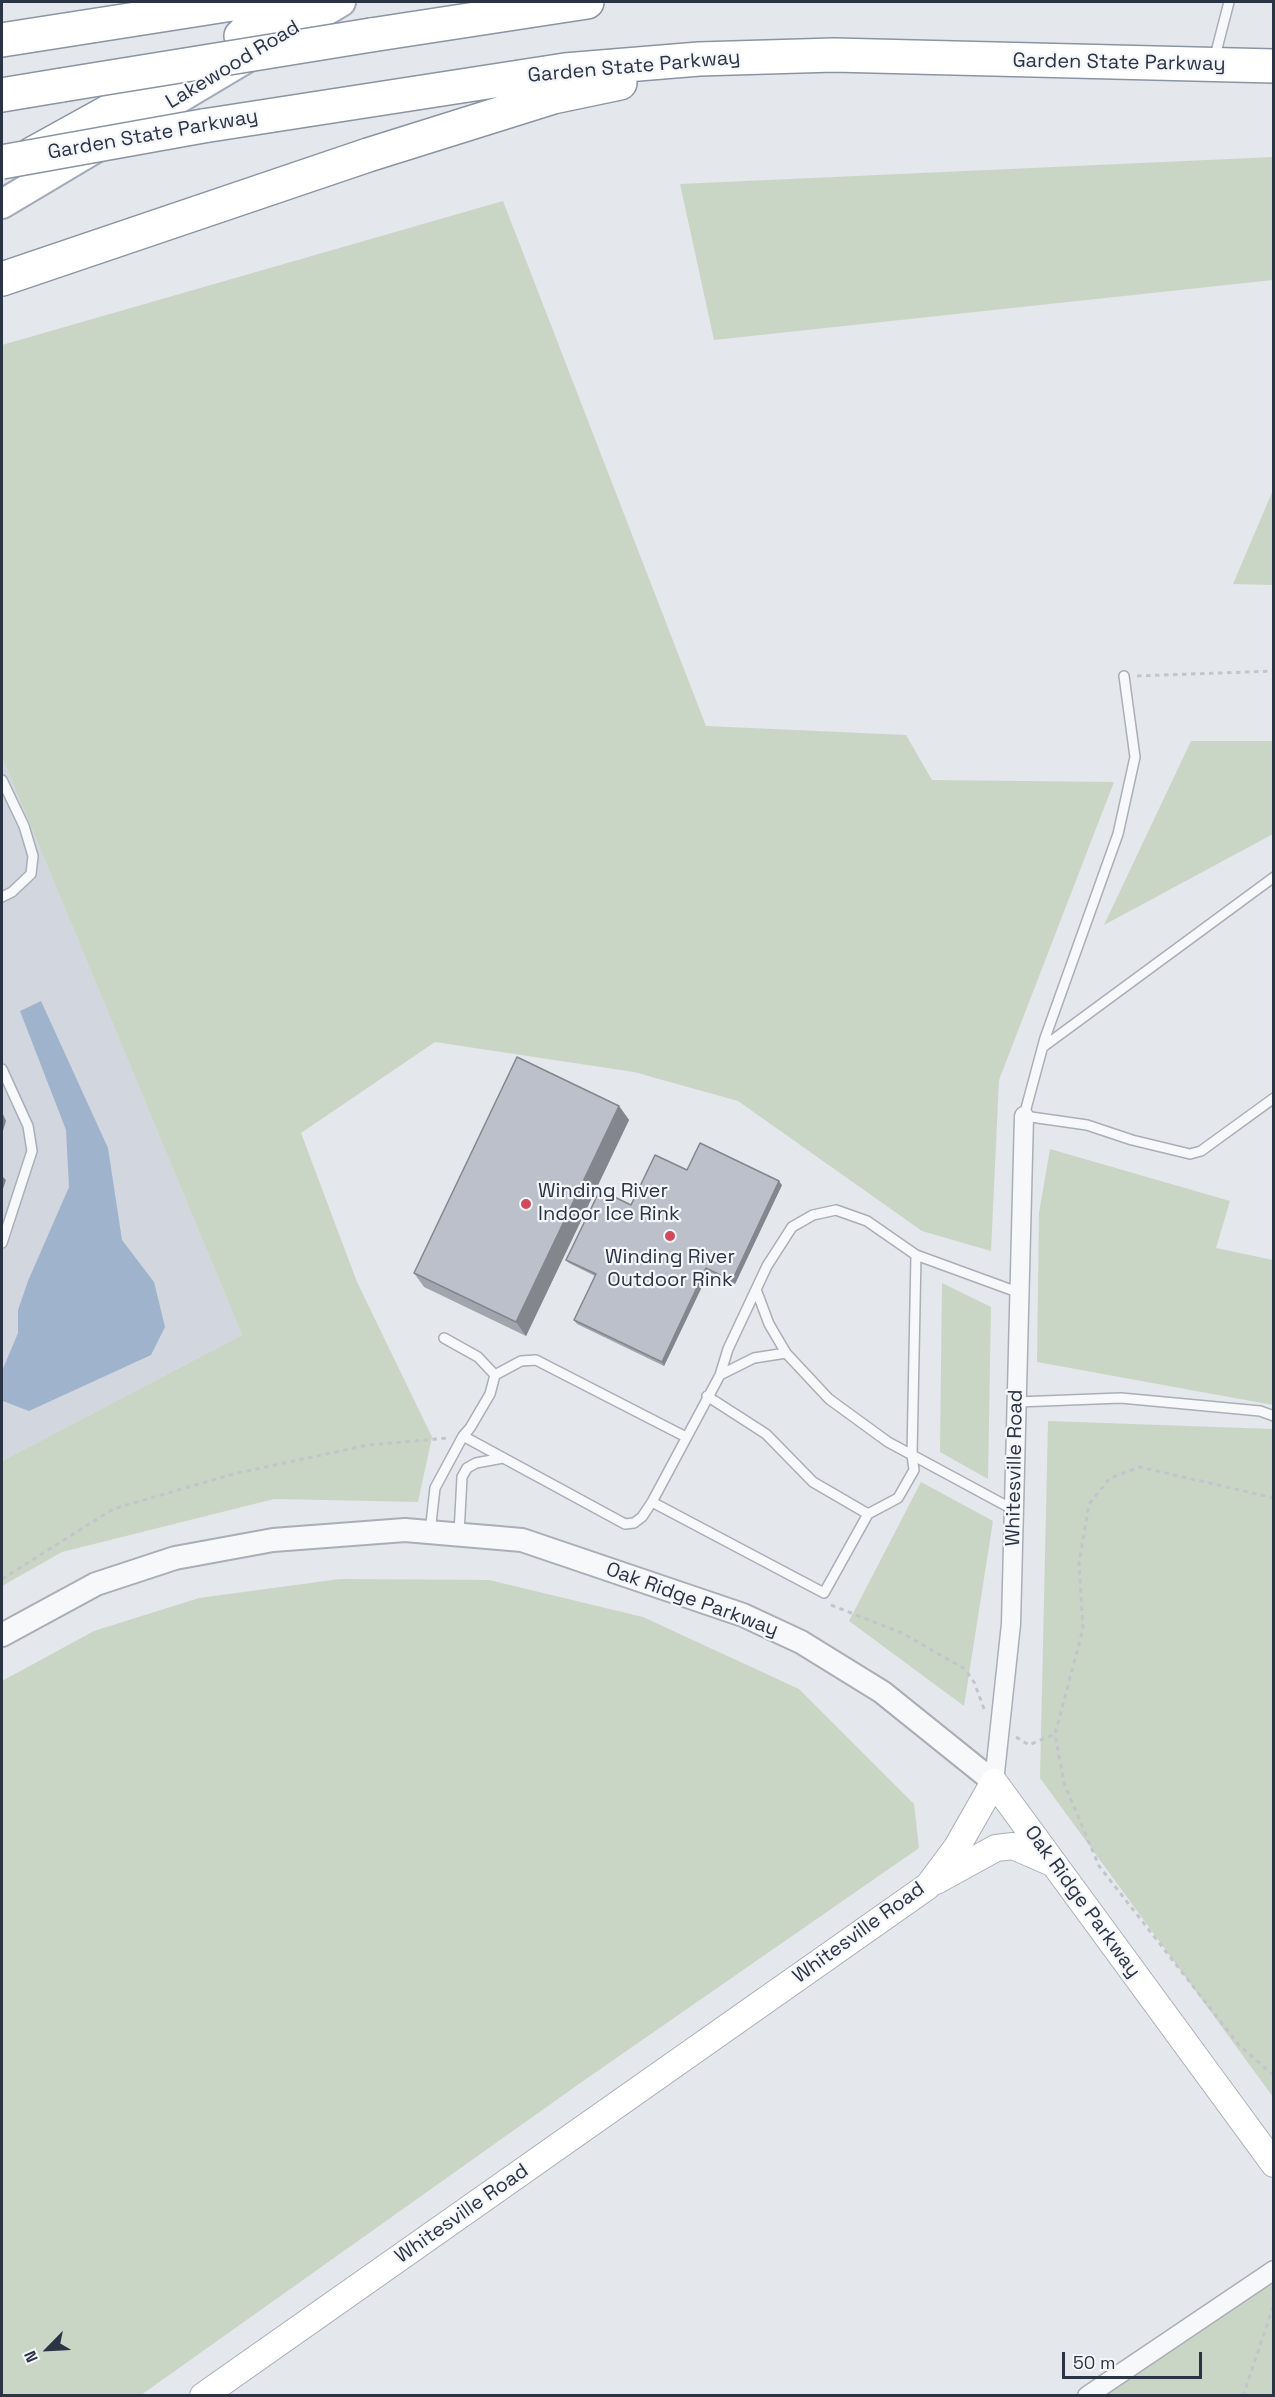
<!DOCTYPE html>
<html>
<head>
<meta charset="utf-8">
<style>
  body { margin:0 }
  #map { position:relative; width:1275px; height:2397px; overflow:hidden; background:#e4e7ec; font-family:"Space Grotesk",sans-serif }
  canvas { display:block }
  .frame { position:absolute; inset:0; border:3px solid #2b3445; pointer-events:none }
  .north { position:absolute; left:18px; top:2319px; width:60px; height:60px; -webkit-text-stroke:4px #f4f6f9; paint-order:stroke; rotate:246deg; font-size:16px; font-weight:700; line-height:24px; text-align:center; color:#2b3445 }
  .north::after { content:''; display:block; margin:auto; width:21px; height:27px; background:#2b3445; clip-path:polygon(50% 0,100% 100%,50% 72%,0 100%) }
  .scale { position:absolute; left:1062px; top:2352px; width:140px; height:27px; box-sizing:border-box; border:3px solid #2b3445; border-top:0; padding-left:8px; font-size:18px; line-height:21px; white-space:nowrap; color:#2b3445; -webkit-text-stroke:4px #f4f6f9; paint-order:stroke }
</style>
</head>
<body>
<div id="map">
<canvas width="1275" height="2397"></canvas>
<div class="frame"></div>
<div class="north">N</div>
<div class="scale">50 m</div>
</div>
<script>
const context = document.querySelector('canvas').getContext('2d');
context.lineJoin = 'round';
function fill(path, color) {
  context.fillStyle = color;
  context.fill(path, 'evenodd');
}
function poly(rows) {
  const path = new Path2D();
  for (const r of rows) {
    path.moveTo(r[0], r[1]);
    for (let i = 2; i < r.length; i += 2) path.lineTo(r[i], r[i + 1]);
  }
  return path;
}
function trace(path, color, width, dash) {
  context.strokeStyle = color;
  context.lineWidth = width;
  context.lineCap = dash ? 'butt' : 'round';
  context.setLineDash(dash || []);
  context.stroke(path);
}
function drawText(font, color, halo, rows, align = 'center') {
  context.font = font + ' "Space Grotesk",sans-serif';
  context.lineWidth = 4.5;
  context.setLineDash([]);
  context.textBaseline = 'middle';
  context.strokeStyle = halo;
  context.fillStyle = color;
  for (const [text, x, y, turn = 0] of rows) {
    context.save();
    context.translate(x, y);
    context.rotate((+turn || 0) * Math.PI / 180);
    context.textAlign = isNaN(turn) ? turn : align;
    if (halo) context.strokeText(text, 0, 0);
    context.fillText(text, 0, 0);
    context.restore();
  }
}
fill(poly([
  [2,757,242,1335,2,1461]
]), '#d2d6de');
fill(poly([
  [1273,157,1273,280,714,340,680,184],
  [503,201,706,726,906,735,932,780,1114,782,999,1080,991,1251,922,1231,738,1101,634,1072,435,1042,301,1133,357,1282,432,1437,418,1502,274,1499,62,1552,2,1586,2,1461,242,1335,2,757,2,345],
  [1273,490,1273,585,1233,584],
  [1191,741,1273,741,1273,834,1104,925],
  [1050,1149,1230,1201,1216,1248,1273,1260,1273,1405,1037,1362,1039,1213],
  [942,1283,991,1307,988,1479,940,1452],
  [1048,1421,1273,1429,1273,2097,1040,1778],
  [921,1482,993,1521,964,1706,849,1621],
  [340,1579,489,1580,643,1617,799,1689,914,1804,919,1848,586,2079,141,2395,2,2395,2,1681,94,1631,199,1598],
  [1273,2262,1273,2395,1085,2395]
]), '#c9d6c5');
fill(poly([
  [41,1001,108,1148,122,1240,154,1282,165,1327,151,1355,29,1411,3,1401,2,1371,18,1333,18,1310,28,1281,69,1187,66,1130,20,1011]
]), '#9fb4cc');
const service = poly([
  [1214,60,1229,2],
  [1124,676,1135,757,1118,834,1045,1038,1024,1116,1087,1125,1132,1140,1190,1154,1201,1151,1274,1098],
  [2,780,24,826,33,856,31,874,12,892,2,897],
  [1043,1047,1274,877],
  [2,1069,28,1126,32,1151,2,1243],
  [757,1292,769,1324,786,1353,829,1399,888,1442,1014,1510],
  [444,1338,478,1357,495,1375],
  [720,1375,754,1358,786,1353],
  [707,1396,766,1434,813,1482,868,1514],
  [1017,1402,1121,1398,1260,1411,1274,1416],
  [463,1436,625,1524,634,1523,642,1517,652,1502,720,1375,728,1349,767,1266,792,1227,813,1215,836,1210,867,1221,916,1255,1020,1293],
  [652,1502,824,1593,868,1514,898,1498,914,1470,912,1455,916,1255],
  [430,1532,435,1488,463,1436,470,1428,490,1394,495,1375,521,1361,536,1360,686,1437],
  [459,1534,462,1477,467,1468,476,1463,503,1458]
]);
const minor = poly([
  [994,1782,1011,1624,1024,1116],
  [1087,2396,1274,2270]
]);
const tertiary = poly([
  [2,1635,96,1584,175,1558,273,1540,405,1530,522,1540,743,1615,801,1642,882,1692,994,1782]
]);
const secondary = poly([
  [936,1881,996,1848,1013,1846,1052,1863],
  [203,2396,928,1886,957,1847,994,1782,1274,2164]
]);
const primary = poly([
  [260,25,299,2],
  [2,204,341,2]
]);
const trunk = poly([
  [31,153,183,69]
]);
const motorway = poly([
  [371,35,587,2],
  [241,36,276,2],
  [2,40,245,2],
  [2,95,62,85],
  [203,126,565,70,699,59,834,55,1274,66],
  [2,279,368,155,553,97,620,83]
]);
trace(service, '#a9aeb7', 12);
trace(minor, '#a9aeb7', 21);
trace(tertiary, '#a9aeb7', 26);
trace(secondary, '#a9aeb7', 28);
trace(primary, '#a3abb8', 32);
trace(trunk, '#8b94a3', 33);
trace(motorway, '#8b94a3', 36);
trace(poly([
  [1137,676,1274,671],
  [1274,1498,1140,1467,1110,1478,1089,1504,1079,1563,1083,1629,1055,1734,1064,1783,1099,1866,1239,2045,1274,2076],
  [2,1579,113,1509,233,1474,368,1445,448,1438],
  [831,1605,902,1633,965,1669,974,1682,984,1709],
  [1016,1737,1029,1745,1055,1734],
  [1243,2396,1274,2304]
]), '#c2c5cb', 3, [4.5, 4.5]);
trace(service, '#f7f8fa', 9);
trace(minor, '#f7f8fa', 18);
trace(tertiary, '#f7f8fa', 22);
trace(secondary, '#fff', 26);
trace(primary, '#fff', 28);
trace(trunk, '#fff', 30);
trace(motorway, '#fff', 33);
const motorwayBridge = poly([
  [62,85,371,35],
  [2,162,203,126]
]);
trace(motorwayBridge, '#8b94a3', 36, []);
trace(motorwayBridge, '#fff', 33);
fill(poly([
  [619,1106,629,1120,526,1336,424,1287,414,1273],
  [687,1170,782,1185,735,1284,709,1272,664,1366,577,1324,574,1320,595,1276,569,1263,566,1260,631,1205]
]), '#a1a5ae');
fill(poly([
  [619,1106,629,1120,526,1336,516,1322],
  [2,1112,6,1121,2,1134],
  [3,1177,6,1180,2,1192,2,1181],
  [779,1181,782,1185,735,1284,732,1281],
  [706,1268,709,1272,664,1366,662,1362]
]), '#83868d');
const building = poly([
  [517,1057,619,1106,516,1322,414,1273,517,1057],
  [700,1143,779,1181,732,1281,706,1268,662,1362,574,1320,596,1274,566,1260,600,1190,631,1205,655,1155,687,1170,700,1143]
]);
fill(building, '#bbc0ca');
trace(building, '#83868d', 1.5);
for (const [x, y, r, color] of [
  [526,1204,6,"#d1495b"],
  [670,1236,6,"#d1495b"]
]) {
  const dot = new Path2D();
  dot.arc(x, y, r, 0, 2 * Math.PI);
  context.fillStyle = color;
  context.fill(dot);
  trace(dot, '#f4f6f9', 2);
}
drawText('20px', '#2b3445', '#f4f6f9', [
  ["Garden State Parkway",1119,63,1],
  ["Lakewood Road",233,65,-31],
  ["Garden State Parkway",634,67,-5],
  ["Garden State Parkway",153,135,-10],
  ["Whitesville Road",1015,1468,-89],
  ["Oak Ridge Parkway",692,1600,20],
  ["Oak Ridge Parkway",1082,1902,54],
  ["Whitesville Road",859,1933,-36],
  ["Whitesville Road",462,2214,-35]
]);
drawText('20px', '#2b3445', '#f4f6f9', [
  ["Winding River",538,1192],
  ["Indoor Ice Rink",538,1215],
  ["Winding River",670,1258,"center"],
  ["Outdoor Rink",670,1281,"center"]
], 'left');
</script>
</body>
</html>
